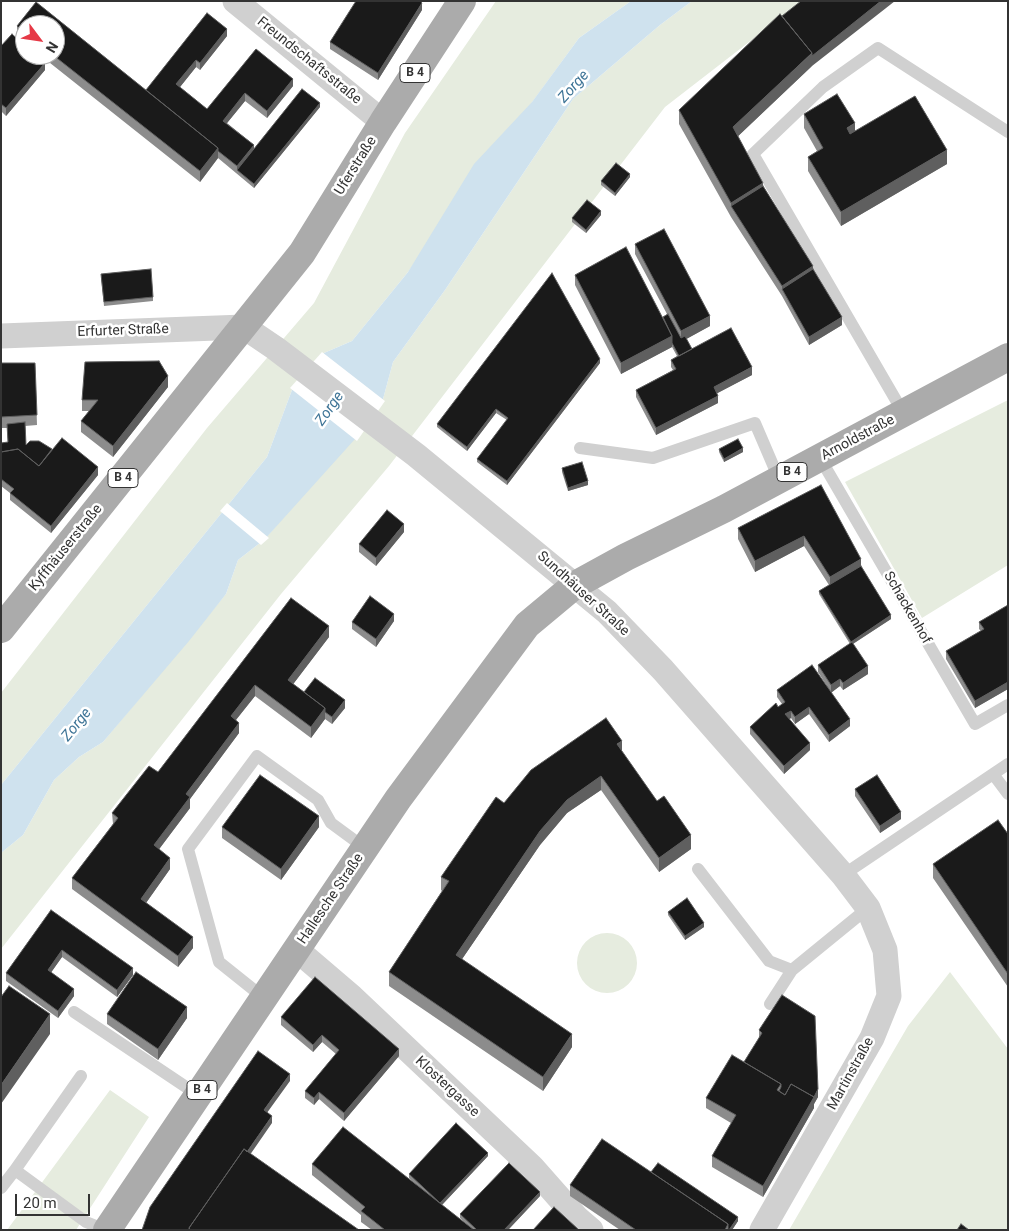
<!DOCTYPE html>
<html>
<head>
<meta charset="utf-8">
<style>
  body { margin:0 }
  #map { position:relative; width:1009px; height:1231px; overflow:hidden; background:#fff; font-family:Roboto,sans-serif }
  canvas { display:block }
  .frame { position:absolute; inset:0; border:2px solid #333; pointer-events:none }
  .north { position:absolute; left:15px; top:15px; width:50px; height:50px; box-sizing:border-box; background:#fff; border:1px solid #adadad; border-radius:50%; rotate:121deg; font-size:14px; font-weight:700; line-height:20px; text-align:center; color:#333 }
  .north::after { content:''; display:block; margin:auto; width:18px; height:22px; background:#e63946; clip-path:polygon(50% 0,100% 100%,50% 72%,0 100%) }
  .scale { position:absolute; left:15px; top:1194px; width:75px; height:22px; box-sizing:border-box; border:2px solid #333; border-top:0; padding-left:6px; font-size:15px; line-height:18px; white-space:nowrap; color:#333; -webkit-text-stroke:4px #fff; paint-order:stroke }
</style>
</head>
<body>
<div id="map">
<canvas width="1009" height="1231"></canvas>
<div class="frame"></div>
<div class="north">N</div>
<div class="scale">20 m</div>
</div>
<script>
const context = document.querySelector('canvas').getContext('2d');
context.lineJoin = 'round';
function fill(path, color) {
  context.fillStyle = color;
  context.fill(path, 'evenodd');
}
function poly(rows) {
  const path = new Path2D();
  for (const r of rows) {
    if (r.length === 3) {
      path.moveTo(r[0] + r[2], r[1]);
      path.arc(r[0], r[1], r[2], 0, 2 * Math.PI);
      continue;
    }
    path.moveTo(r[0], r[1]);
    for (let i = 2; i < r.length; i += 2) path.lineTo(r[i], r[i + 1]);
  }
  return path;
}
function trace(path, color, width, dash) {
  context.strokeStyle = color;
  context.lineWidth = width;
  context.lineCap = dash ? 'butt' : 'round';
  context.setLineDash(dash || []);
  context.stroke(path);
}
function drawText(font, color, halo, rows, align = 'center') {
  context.font = font + ' Roboto,sans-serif';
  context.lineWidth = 5;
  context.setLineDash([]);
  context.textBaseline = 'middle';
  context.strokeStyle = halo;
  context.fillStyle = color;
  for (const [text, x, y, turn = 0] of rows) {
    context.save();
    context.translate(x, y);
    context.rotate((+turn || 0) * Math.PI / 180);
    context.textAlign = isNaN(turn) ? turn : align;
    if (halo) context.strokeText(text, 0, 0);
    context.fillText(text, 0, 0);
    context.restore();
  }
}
fill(poly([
  [496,1,631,1,579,38,408,272,352,341,324,353,292,390,267,457,1,785,1,693,207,428,314,303,405,133],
  [692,1,802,1,665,107,389,466,281,594,1,949,1,853,23,835,54,780,79,757,103,742,226,594,238,560,265,539,383,399,393,362,445,290,573,99,660,25],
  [1008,400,1008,565,922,618,845,482],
  [607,963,30],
  [950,972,1008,1049,1008,1230,789,1230,908,1026],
  [110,1090,149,1117,76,1230,7,1230]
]), '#e6ecdf');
fill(poly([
  [631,1,692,1,660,25,573,99,445,290,393,362,383,399,355,439,265,539,238,560,226,594,189,641,103,742,79,757,54,780,23,835,1,853,1,785,267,457,292,390,324,353,352,341,408,272,474,164,532,102,579,38]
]), '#cfe2ee');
fill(poly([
  [322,352,385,401,357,441,290,388],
  [227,503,269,538,261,545,220,511]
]), '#fff');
trace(poly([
  [904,414,753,154,823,87,878,48,1008,132],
  [580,448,653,458,755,423,779,479],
  [820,458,975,724,1008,705],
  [993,774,1008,794],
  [698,869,769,961,792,970],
  [843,875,1008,764],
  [264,998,219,962,188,849,257,756,318,800,331,823,365,848],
  [770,1004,792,970,868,908],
  [74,1012,198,1095],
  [15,1170,81,1076],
  [1,1188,15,1170,86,1222,106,1230]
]), '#d0d0d0', 12);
trace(poly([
  [235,1,383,122],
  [1,336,244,327,275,348,416,455,607,612,663,670,843,875,868,908,885,950,889,996,872,1038,762,1230],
  [297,950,352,997,532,1167,577,1218,591,1230]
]), '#d0d0d0', 25);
trace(poly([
  [1,629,302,253,383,122,462,1],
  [107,1230,398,799,527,625,575,585,626,557,724,509,1008,357]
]), '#ababab', 28);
fill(poly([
  [36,2,146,90,207,13,227,29,227,36,200,70,196,67,180,87,207,109,256,49,293,79,293,86,267,118,245,101,227,123,254,145,254,149,302,89,320,103,320,107,254,188,218,158,200,182,40,55,55,55,55,25,25,25,25,44,17,37,17,26],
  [422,10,378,80,330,49,330,42],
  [1,46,45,70,6,116,1,111],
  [812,66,738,136,763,186,813,269,842,325,809,345,782,296,731,217,679,124,679,110],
  [804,114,855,131,947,164,841,226,808,171,808,157,817,151,804,128],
  [630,177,615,196,601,185,601,181],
  [601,215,586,233,572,222,572,218],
  [635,244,710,326,686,339,692,349,752,375,717,393,718,403,656,435,636,397,636,390,673,370,671,367,671,360,677,356,672,347,621,374,575,285,575,275,663,317,667,314,635,254],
  [101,277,153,297,153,301,104,306],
  [1,363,35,363,37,425,25,426,26,445,52,449,98,475,51,533,10,500,10,493,1,486,1,443,8,442,7,428,1,428],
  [600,363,507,485,477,462,477,459,507,420,496,413,467,451,437,427,437,424],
  [168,387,113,457,81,432,81,421,89,411,82,411,82,400],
  [719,449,743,452,724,462,719,452],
  [562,468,588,485,568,491,562,472],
  [821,485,861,566,891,619,853,644,868,674,843,690,840,686,831,692,850,726,829,742,809,714,795,724,791,718,789,719,810,750,784,774,750,734,750,727,782,704,777,697,777,690,827,686,818,672,818,665,850,644,819,594,819,591,829,585,804,546,755,572,738,539,738,528],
  [404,532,376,566,359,552,359,544],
  [291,598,329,637,293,684,304,692,345,708,332,724,325,719,311,738,255,696,236,720,239,733,190,799,190,808,159,849,170,869,146,903,193,948,178,967,72,889,72,878,113,824,112,813,158,772],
  [1008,605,1008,689,975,708,946,659,946,651,981,631,979,629,979,622],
  [394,621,376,647,352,629,352,622],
  [622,752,691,849,659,872,601,790,567,813,540,845,462,959,572,1047,543,1091,389,986,389,972,442,891,441,890,441,877,504,803],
  [855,789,901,819,880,833,855,796],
  [222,827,319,827,281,880,222,838],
  [1008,834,1008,987,933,878,933,864],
  [51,910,133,975,117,997,62,957,51,972,74,996,58,1018,6,981,6,973],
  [668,912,704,927,685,940,668,915],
  [782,995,818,1097,814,1104,814,1108,763,1197,712,1167,712,1156,731,1123,706,1108,706,1098,744,1062,759,1038,759,1030],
  [107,1014,187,1018,158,1060,107,1024],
  [281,1017,399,1056,344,1121,319,1099,314,1105,305,1098,305,1091,336,1054,322,1042,313,1052,281,1025],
  [488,1156,442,1205,472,1229,460,1218,460,1214,540,1196,508,1230,372,1230,361,1222,361,1215,312,1175,312,1164,419,1187,409,1178,409,1174],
  [651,1172,738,1221,732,1230,620,1230,570,1196,570,1185]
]), '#8c8c8c');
fill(poly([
  [881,1,895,1,812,66,733,141,733,127,812,53],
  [422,3,422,10,378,80,378,73],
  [227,29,227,36,200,70,200,63],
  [196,60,196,67,176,92,176,84],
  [45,63,45,70,6,116,6,108],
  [293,79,293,86,267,118,267,111],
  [245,93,245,101,223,128,223,121],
  [320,103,320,107,254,188,254,184],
  [855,123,855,137,847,141,847,128],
  [254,145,254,153,237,170,237,166],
  [218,148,218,158,200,182,200,171],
  [947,150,947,164,841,226,841,212],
  [630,174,630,177,615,196,615,193],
  [763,183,763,197,731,206,731,203],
  [601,211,601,215,586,233,586,230],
  [813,266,813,276,782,289,782,296,782,286],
  [710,316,710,326,681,342,681,331],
  [842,317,842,325,809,345,809,337],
  [672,336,672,347,621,374,621,363],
  [600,359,600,363,507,485,507,481],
  [752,367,752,375,714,395,714,387],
  [168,376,168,387,113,457,113,446],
  [718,396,718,403,656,435,656,428],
  [496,409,496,413,467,451,467,447],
  [743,448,743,452,724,462,724,459],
  [98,467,98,475,51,533,51,526],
  [588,481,588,485,568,491,568,488],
  [404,524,404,532,376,566,376,558],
  [804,536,804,546,755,572,755,561],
  [861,559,861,570,830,588,830,577],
  [394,614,394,621,376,647,376,639],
  [891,615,891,619,851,645,851,642],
  [329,626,329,637,288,691,288,680],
  [868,666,868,674,843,690,843,683],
  [840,679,840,686,831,693,831,685],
  [1008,682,1008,689,975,708,975,701],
  [255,685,255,696,231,726,231,716],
  [345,700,345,708,332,724,332,717],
  [809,707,809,714,795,724,795,717],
  [325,708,325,719,311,738,311,727],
  [791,711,791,718,785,722,785,714],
  [850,719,850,726,829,742,829,735],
  [239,723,239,733,190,799,190,808,154,856,154,845,186,794],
  [622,741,622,754,617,744],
  [810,743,810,750,784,774,784,766],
  [601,776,601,790,567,813,540,845,456,968,456,955,540,831,567,800],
  [901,812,901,819,880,833,880,826],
  [319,816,319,827,281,880,281,869],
  [691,835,691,849,659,872,659,858],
  [170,858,170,869,141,910,141,899],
  [704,923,704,927,685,940,685,936],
  [193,937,193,948,178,967,178,956],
  [62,950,62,957,48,977,48,970],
  [133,968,133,975,117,997,117,990],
  [74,989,74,996,58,1018,58,1011],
  [187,1007,187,1018,158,1060,158,1049],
  [50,1014,50,1034,1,1104,1,1085],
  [572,1034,572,1047,543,1091,543,1077],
  [322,1035,322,1042,313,1052,313,1045],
  [399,1049,399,1056,344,1121,344,1113],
  [290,1074,290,1081,264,1117,264,1110],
  [818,1089,818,1097,814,1104,814,1108,763,1197,763,1186],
  [319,1092,319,1099,314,1105,314,1098],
  [272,1116,272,1123,198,1230,193,1230],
  [488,1153,488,1156,440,1207,440,1203],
  [540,1192,540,1196,508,1230,504,1230],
  [738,1217,738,1221,732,1230,729,1230]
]), '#5f5f5f');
const building = poly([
  [356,1,420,1,422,3,378,73,330,42,356,1],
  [801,1,881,1,812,56,812,53,782,16,801,1],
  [36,2,218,148,200,171,53,55,55,55,55,25,25,25,25,33,17,26,36,2],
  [207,13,227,29,200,63,196,60,176,84,207,109,256,49,293,79,267,111,245,93,223,121,254,145,237,166,218,151,218,148,146,90,207,13],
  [780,14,812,53,733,127,763,183,731,203,679,110,780,14],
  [12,34,25,46,25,55,36,55,45,63,6,108,1,104,1,46,12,34],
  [302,89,320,103,254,184,237,170,302,89],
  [837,94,855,123,847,128,850,134,915,96,947,150,841,212,808,157,823,148,804,114,837,94],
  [616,163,630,174,615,193,601,181,616,163],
  [763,186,813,266,782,286,731,206,763,186],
  [587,200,601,211,586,230,572,218,587,200],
  [664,229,710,316,681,331,635,244,664,229],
  [626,247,672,336,621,363,575,275,626,247],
  [151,269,153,297,104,302,101,274,151,269],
  [813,269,842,317,809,337,782,289,813,269],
  [552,273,600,359,507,481,477,459,508,418,496,409,467,447,437,424,552,273],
  [668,314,681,338,685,336,692,349,679,356,672,343,672,336,663,317,668,314],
  [731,328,752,367,714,387,718,396,656,428,636,390,676,369,671,360,731,328],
  [159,361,168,376,113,446,81,421,98,400,82,400,85,362,159,361],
  [1,363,35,363,37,415,1,417,1,363],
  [25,422,26,445,30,441,39,441,52,449,39,466,18,449,1,452,1,443,8,442,7,424,25,422],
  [62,438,98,467,51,526,10,493,14,489,1,479,1,452,18,449,39,466,62,438],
  [738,439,743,448,724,459,719,449,738,439],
  [582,462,588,481,568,488,562,468,582,462],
  [821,485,861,559,830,577,804,536,755,561,738,528,821,485],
  [387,510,404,524,376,558,359,544,387,510],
  [861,566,891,615,851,642,819,591,861,566],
  [370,596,394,614,376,639,352,622,370,596],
  [291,598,329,626,288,680,325,708,311,727,255,685,231,716,239,723,186,794,190,797,154,845,170,858,141,899,193,937,178,956,72,878,118,818,112,813,149,766,158,772,291,598],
  [1008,605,1008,682,975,701,946,651,984,629,979,622,1008,605],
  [852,642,868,666,843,683,840,679,831,685,818,665,852,642],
  [812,665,850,719,829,735,809,707,795,717,791,711,785,714,810,743,784,766,750,727,776,703,778,707,785,702,777,690,812,665],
  [315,678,345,700,332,717,325,712,325,708,304,692,315,678],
  [606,718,622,741,617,744,657,801,664,796,691,835,659,858,601,776,567,800,540,831,456,955,572,1034,543,1077,389,972,449,881,441,877,496,797,504,803,531,770,606,718],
  [260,775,319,816,281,869,222,827,260,775],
  [877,775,901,812,880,826,855,789,877,775],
  [998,820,1008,834,1008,974,933,864,998,820],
  [687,898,704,923,685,936,668,912,687,898],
  [51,910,133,968,117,990,62,950,48,970,74,989,58,1011,6,973,51,910],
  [136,972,187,1007,158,1049,107,1014,136,972],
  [315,977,399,1049,344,1113,319,1092,314,1098,305,1091,339,1050,322,1035,313,1045,281,1017,315,977],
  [9,986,50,1014,1,1085,1,997,9,986],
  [782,995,815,1016,818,1089,814,1097,791,1084,785,1095,779,1091,781,1087,781,1084,744,1062,762,1033,759,1030,782,995],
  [258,1051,290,1074,264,1110,272,1116,247,1152,244,1149,189,1228,189,1230,142,1230,150,1207,258,1051],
  [732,1055,781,1084,777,1090,785,1095,791,1084,814,1097,763,1186,712,1156,736,1115,706,1098,732,1055],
  [456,1123,488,1153,440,1203,409,1174,456,1123],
  [343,1127,474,1230,385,1230,361,1211,365,1207,312,1164,343,1127],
  [602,1139,728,1224,725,1230,636,1230,570,1185,602,1139],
  [244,1149,359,1230,191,1230,189,1228,244,1149],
  [509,1163,540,1192,504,1230,477,1230,460,1214,509,1163],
  [658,1163,738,1217,729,1230,728,1230,728,1224,651,1172,658,1163],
  [554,1207,579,1230,533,1230,554,1207],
  [961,1224,969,1230,957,1230,961,1224]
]);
fill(building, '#1a1a1a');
trace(building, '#5f5f5f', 1);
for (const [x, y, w] of [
  [415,73,30],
  [792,472,30],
  [123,478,30],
  [202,1090,30]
]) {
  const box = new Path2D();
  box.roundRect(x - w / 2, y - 9.5, w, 19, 4);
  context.fillStyle = '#fff';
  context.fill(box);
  trace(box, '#333', 1);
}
drawText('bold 12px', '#333', null, [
  ["B 4",415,73],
  ["B 4",792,472],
  ["B 4",123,478],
  ["B 4",202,1090]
]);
drawText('14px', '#333', '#fff', [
  ["Freundschaftsstraße",309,61,39],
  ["Uferstraße",356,166,-58],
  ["Erfurter Straße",123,331,-2],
  ["Arnoldstraße",858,438,-28],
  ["Kyffhäuserstraße",66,548,-51],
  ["Sundhäuser Straße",583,594,42],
  ["Schackenhof",907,608,60],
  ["Hallesche Straße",331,899,-56],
  ["Martinstraße",851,1074,-61],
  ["Klostergasse",447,1087,43]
]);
drawText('italic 15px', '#3f7597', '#fff', [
  ["Zorge",574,87,-48],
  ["Zorge",330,409,-55],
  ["Zorge",77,725,-51]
]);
</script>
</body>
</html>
